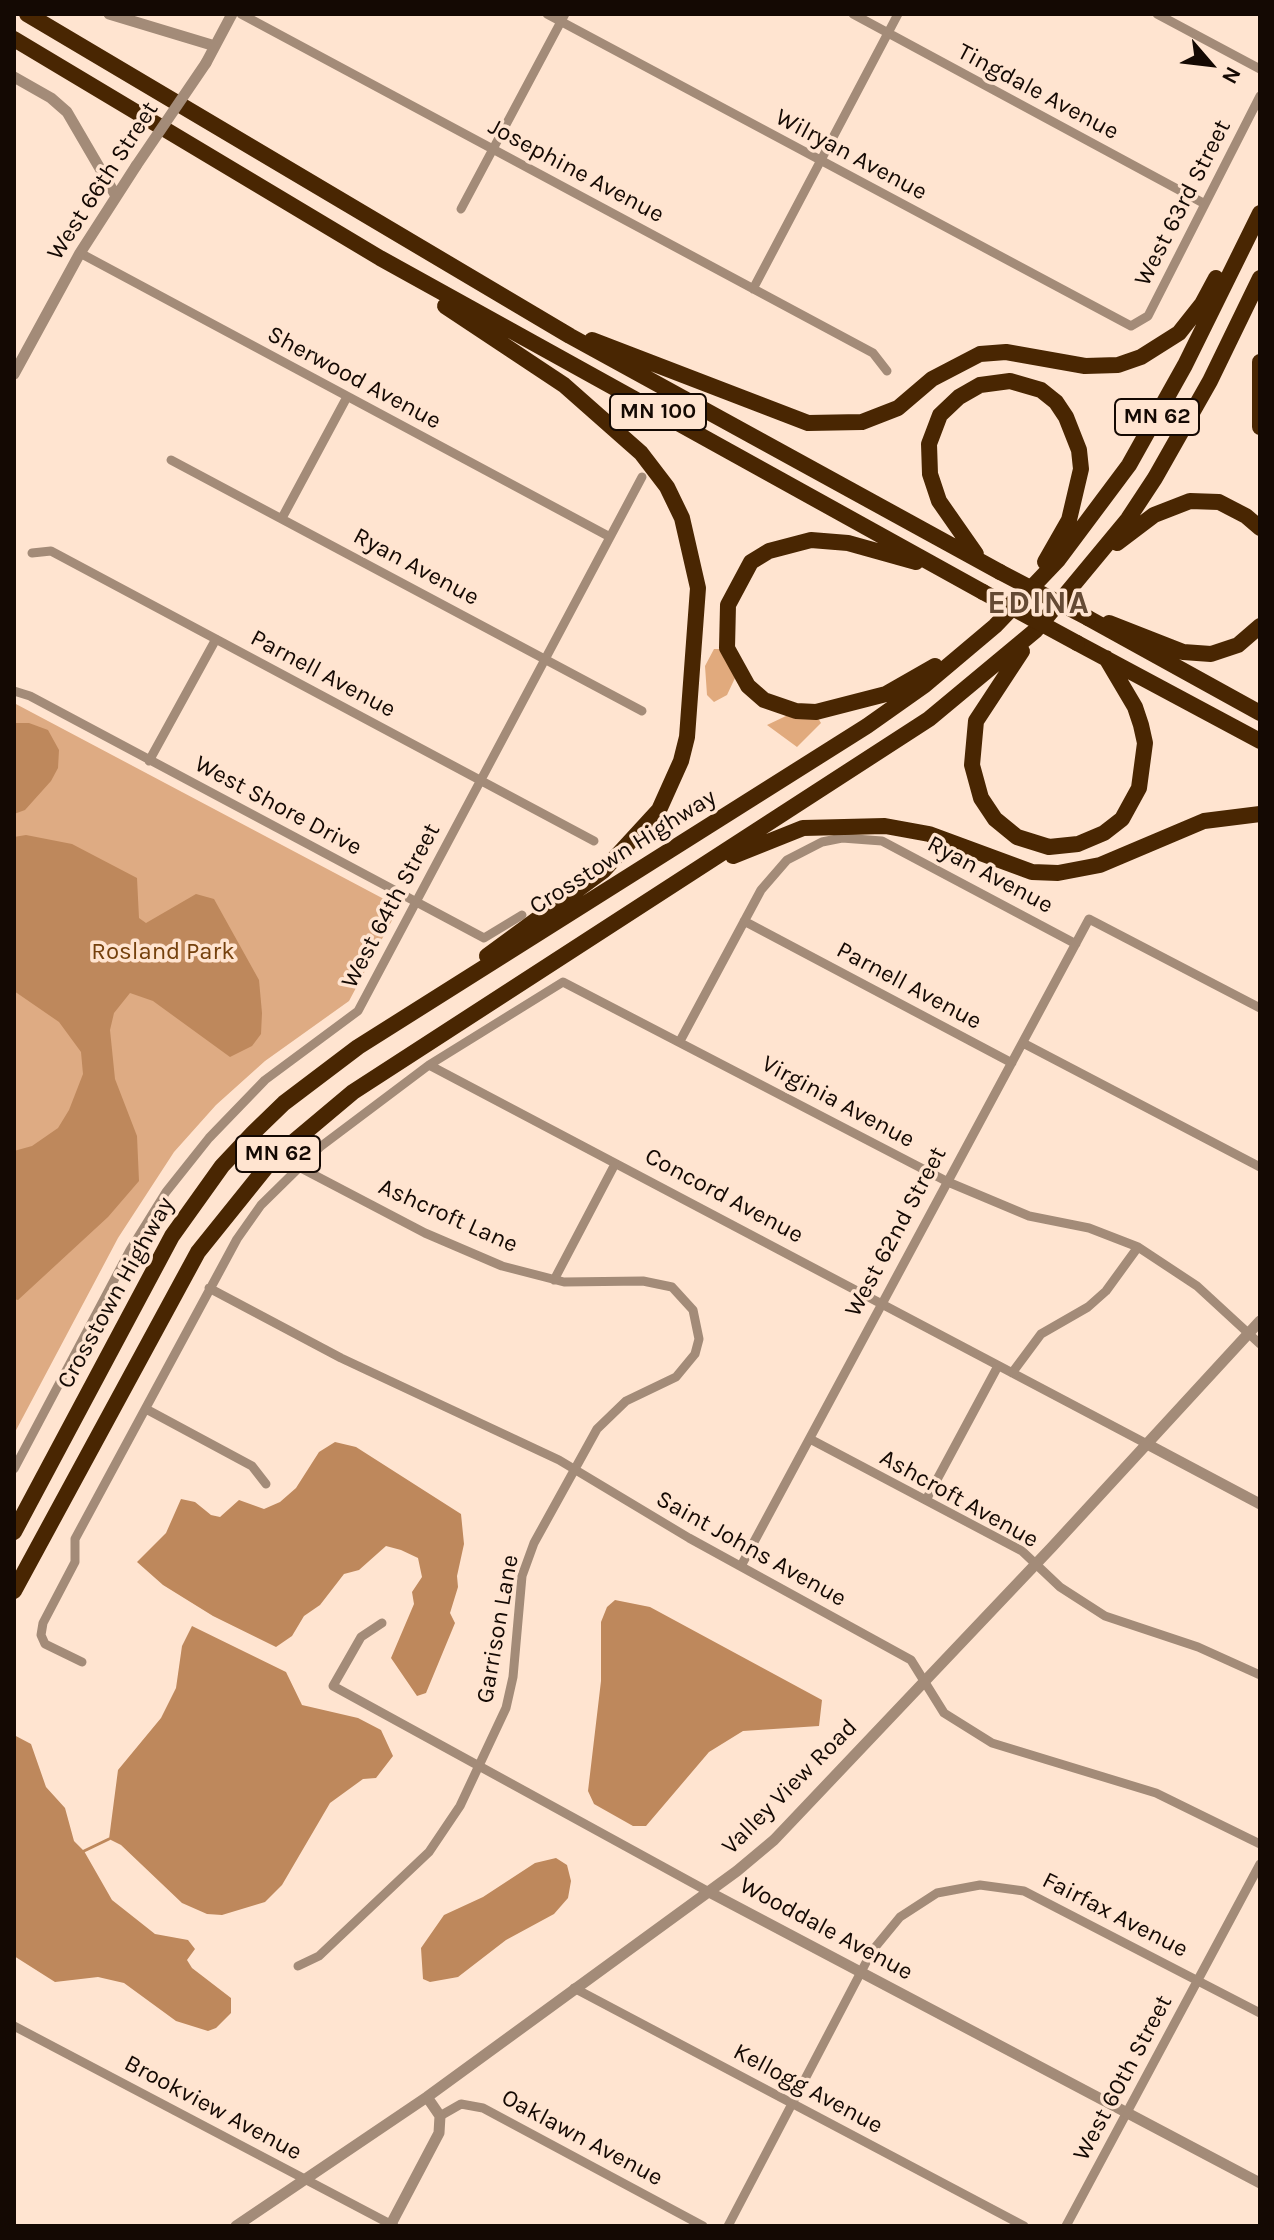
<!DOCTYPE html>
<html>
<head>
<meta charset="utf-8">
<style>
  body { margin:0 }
  #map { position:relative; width:1274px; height:2240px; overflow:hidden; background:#ffe4d0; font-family:Karla,sans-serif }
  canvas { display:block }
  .frame { position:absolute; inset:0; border:16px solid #140903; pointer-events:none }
  .north { position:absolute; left:1170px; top:24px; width:80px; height:80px; -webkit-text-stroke:6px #ffe4d0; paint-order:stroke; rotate:118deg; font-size:22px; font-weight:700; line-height:32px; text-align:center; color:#140903 }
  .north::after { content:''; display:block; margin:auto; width:28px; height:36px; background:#140903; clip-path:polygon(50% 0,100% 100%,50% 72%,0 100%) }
</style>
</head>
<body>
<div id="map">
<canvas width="1274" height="2240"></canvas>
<div class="frame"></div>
<div class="north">N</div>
</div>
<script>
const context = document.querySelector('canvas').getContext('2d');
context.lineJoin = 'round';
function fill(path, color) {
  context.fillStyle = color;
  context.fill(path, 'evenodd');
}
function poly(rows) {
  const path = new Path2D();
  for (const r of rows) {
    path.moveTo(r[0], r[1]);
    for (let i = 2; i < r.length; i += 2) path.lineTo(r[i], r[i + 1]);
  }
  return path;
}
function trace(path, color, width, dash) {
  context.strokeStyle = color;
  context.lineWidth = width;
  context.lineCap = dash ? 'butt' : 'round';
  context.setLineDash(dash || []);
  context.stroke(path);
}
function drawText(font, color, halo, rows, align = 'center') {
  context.font = font + ' Karla,sans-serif';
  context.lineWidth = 7;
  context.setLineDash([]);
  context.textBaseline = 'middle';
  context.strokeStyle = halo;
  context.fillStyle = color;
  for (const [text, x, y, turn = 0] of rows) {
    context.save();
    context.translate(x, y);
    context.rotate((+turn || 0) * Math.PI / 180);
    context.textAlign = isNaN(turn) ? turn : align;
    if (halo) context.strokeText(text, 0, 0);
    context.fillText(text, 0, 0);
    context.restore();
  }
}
fill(poly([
  [14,703,399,907,349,1001,265,1061,216,1105,174,1152,118,1238,14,1434]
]), '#deab83');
fill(poly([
  [714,649,722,649,735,678,727,695,714,702,707,695,705,666],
  [786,716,818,718,821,723,797,747,767,725]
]), '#e1aa7d');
fill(poly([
  [14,723,29,723,48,730,59,750,58,768,51,781,25,810,14,814],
  [26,835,72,844,137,878,139,918,146,923,196,894,214,899,259,980,262,1013,261,1034,252,1046,230,1057,153,1001,130,993,114,1013,110,1030,115,1079,137,1136,139,1181,108,1217,18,1300,14,1299,14,1151,32,1146,58,1128,69,1110,83,1074,81,1052,59,1022,14,991,14,837],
  [335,1442,356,1447,461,1514,464,1544,457,1576,458,1587,450,1613,455,1623,426,1693,417,1696,391,1658,414,1604,412,1592,422,1577,418,1558,401,1550,386,1546,359,1570,344,1574,320,1605,304,1616,292,1636,276,1647,213,1616,163,1585,137,1562,166,1533,181,1499,195,1502,211,1515,220,1517,239,1500,264,1509,280,1502,296,1488,319,1452],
  [615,1600,650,1607,822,1700,819,1726,743,1731,709,1752,646,1826,633,1826,594,1804,588,1791,601,1681,601,1622,607,1607],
  [192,1626,286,1672,302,1705,358,1718,381,1730,393,1756,376,1778,363,1779,330,1803,282,1885,265,1902,222,1915,207,1914,182,1903,121,1845,109,1839,118,1770,161,1718,176,1688,182,1646],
  [14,1735,31,1744,46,1787,65,1808,74,1841,84,1851,112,1900,155,1934,188,1940,195,1949,187,1960,192,1968,231,1998,231,2013,216,2028,208,2031,176,2021,124,1983,98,1977,55,1982,14,1956],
  [556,1858,567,1865,571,1881,568,1898,554,1914,506,1940,458,1977,430,1982,423,1979,421,1948,444,1915,483,1897,535,1863]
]), '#be885c');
trace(poly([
  [84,1851,109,1839]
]), '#be885c', 3);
trace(poly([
  [241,14,873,353,887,371],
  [547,14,1131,326,1148,316,1260,96],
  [853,14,1205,204],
  [1157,14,1260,69],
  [461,209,565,14],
  [80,253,610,537],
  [753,289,898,14],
  [171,460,642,711],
  [282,518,347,397],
  [32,553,51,551,594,841],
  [14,691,30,696,484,938,522,915],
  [149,761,216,639],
  [744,921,1012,1063],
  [680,1041,761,890,787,860,822,842,842,838,882,841,1076,944],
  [1023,1043,1260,1167],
  [429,1065,1147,1444],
  [554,1280,615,1164],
  [209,1288,341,1358,559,1460,689,1538,911,1660,944,1713,992,1743,1156,1793,1260,1844],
  [1012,1373,1041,1334,1088,1307,1106,1291,1138,1247],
  [146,1409,252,1466,266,1484],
  [810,1439,1022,1551,1060,1587,1105,1616,1198,1647,1260,1675],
  [14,1469,130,1250,166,1192,209,1138,265,1080,358,1011,642,477],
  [926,1500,998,1366],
  [741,1566,1089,919,1260,1008],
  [382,1623,361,1637,333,1686,709,1892],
  [82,1662,45,1644,41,1635,43,1623,75,1562,75,1539,237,1239,261,1205,320,1147,429,1065,563,982,948,1182,1029,1216,1089,1228,1138,1247,1197,1286,1260,1344],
  [298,1966,319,1956,429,1852,460,1806,506,1708,513,1677,522,1576,534,1543,597,1429,626,1401,676,1377,695,1354,699,1339,693,1310,672,1287,643,1281,564,1282,502,1266,425,1233,299,1167],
  [574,1988,1024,2226],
  [14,2026,394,2226],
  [440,2116,461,2104,483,2108,703,2226],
  [728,2226,872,1951,900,1917,937,1893,980,1885,1024,1891,1260,2013],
  [1066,2226,1260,1864]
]), '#a38b78', 9);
trace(poly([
  [109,14,215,46],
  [206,63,232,14],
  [14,77,51,98,67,112,116,196],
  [14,374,80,253,136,166],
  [1147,1444,1260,1504],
  [709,1892,1260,2183],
  [236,2226,427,2097,737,1871,774,1840,1052,1547,1260,1321],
  [390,2226,439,2133,440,2116,427,2097]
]), '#a38b78', 11);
trace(poly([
  [27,14,570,336,1000,572],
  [14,39,380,258,983,592],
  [445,306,564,385,641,453,667,487,682,518,698,588,687,737,681,761,659,810,603,871,487,956],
  [592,340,808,423,862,422,898,408,932,379,980,354,1006,352,1085,366,1118,365,1141,357,1179,333,1202,304,1216,278],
  [1260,362,1260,427],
  [1117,543,1154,515,1190,501,1219,502,1246,516,1260,528],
  [976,554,939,501,930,474,929,444,940,415,959,397,980,385,1010,381,1041,390,1056,402,1066,417,1079,450,1081,469,1069,520,1045,562],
  [916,562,848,543,811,540,769,551,751,562,728,605,727,648,748,686,764,700,796,711,816,712,886,694,935,666],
  [1088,618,1260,713],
  [1109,623,1183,652,1211,654,1238,645,1260,626],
  [1077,643,1260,741],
  [1022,651,976,721,972,765,981,798,995,819,1017,837,1049,847,1078,844,1104,833,1122,819,1139,788,1145,743,1141,725,1135,707,1106,658],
  [733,856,803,828,885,826,929,834,1032,872,1058,873,1100,865,1204,821,1260,814],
  [14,1532,172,1236,222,1166,253,1133,284,1103,358,1047,867,726,925,685,995,626,1058,560,1129,465,1185,365,1260,213],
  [14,1591,198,1252,272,1160,353,1092,929,719,1036,630,1128,519,1155,478,1210,381,1260,278]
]), '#492602', 16);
trace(poly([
  [136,166,206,63]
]), '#a38b78', 11);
trace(poly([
  [1000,572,1088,618],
  [983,592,1077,643]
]), '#492602', 16);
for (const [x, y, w] of [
  [658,412,96],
  [1157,417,84],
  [278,1154,84]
]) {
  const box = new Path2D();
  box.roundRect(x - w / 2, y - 18, w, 36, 6);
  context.fillStyle = '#ffe4d0';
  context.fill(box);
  trace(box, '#140903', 2);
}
drawText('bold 22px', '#140903', null, [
  ["MN 100",658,412],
  ["MN 62",1157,417],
  ["MN 62",278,1154]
]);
drawText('24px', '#140903', '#ffe4d0', [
  ["Tingdale Avenue",1038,92,28],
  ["Wilryan Avenue",851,155,28],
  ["Josephine Avenue",576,171,28],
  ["West 66th Street",103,181,-57],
  ["West 63rd Street",1183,203,-63],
  ["Sherwood Avenue",354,378,28],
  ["Ryan Avenue",416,567,28],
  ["Parnell Avenue",323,674,28],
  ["West Shore Drive",278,806,28],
  ["Crosstown Highway",623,852,-32],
  ["Ryan Avenue",990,875,28],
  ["West 64th Street",391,906,-62],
  ["Parnell Avenue",909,986,28],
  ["Virginia Avenue",838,1102,28],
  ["Concord Avenue",724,1196,28],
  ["Ashcroft Lane",448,1216,24],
  ["West 62nd Street",896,1232,-62],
  ["Crosstown Highway",116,1293,-61],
  ["Ashcroft Avenue",959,1499,29],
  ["Saint Johns Avenue",751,1549,29],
  ["Garrison Lane",498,1629,-80],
  ["Valley View Road",790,1787,-45],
  ["Fairfax Avenue",1115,1915,27],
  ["Wooddale Avenue",826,1929,28],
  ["West 60th Street",1123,2078,-62],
  ["Kellogg Avenue",808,2089,28],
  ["Brookview Avenue",213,2108,28],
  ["Oaklawn Avenue",582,2138,28]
]);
drawText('24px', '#75410d', '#ffe4d0', [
  ["Rosland Park",163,952]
]);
context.letterSpacing = '2px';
drawText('bold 32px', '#654a34', '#ffe4d0', [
  ["EDINA",1039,604]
]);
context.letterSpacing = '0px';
</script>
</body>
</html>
